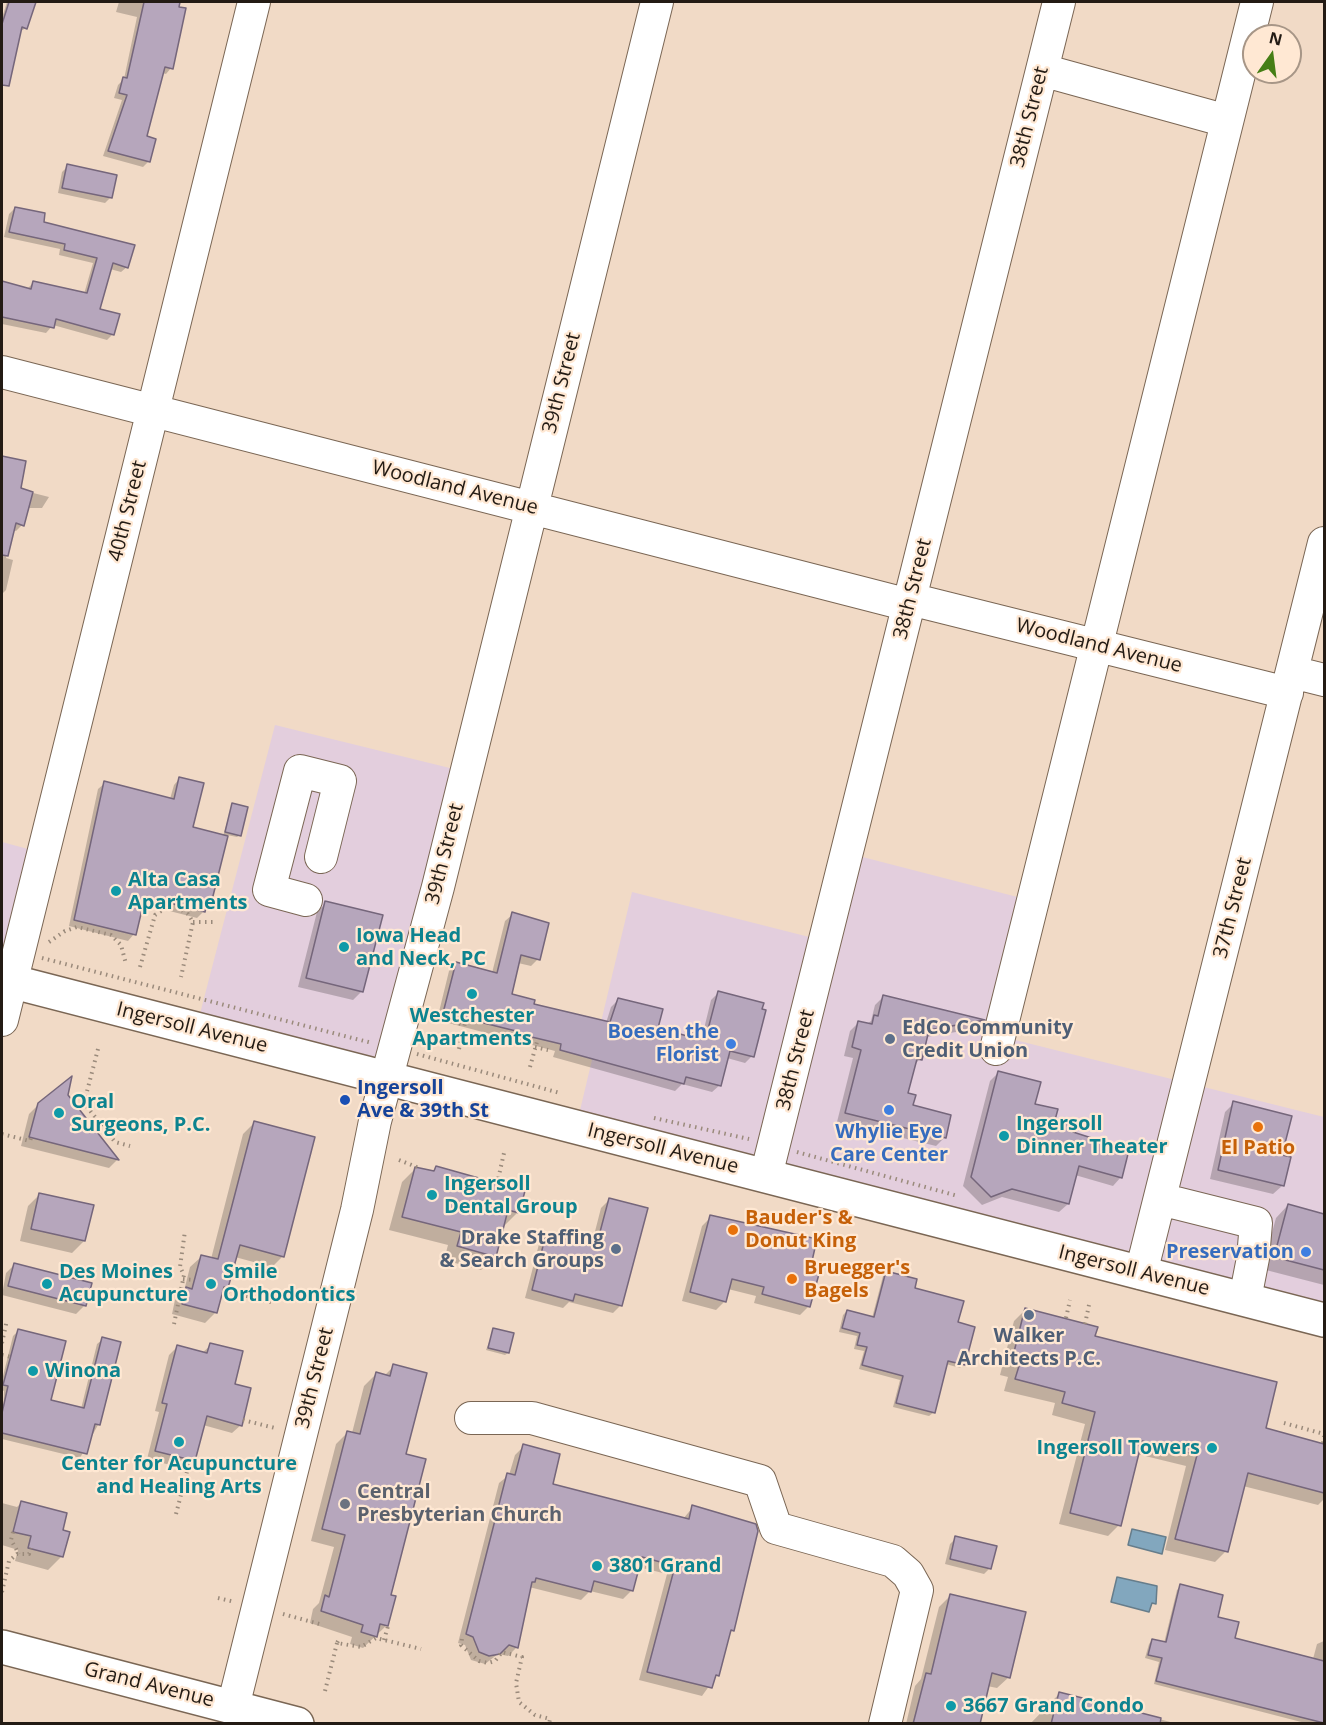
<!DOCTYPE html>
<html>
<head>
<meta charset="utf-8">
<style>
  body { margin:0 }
  #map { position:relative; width:1326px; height:1725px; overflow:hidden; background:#f1dac6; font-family:"Open Sans",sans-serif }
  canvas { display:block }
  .frame { position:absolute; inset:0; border:3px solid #231b14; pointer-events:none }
  .north { position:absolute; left:1242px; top:24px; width:60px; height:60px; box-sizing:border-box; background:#ffe8d3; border:2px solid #a79687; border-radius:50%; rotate:14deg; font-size:16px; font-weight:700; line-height:24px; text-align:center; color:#231b14 }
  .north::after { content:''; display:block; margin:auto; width:21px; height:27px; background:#467e15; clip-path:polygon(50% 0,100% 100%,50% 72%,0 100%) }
</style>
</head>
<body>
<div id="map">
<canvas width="1326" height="1725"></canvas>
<div class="frame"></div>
<div class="north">N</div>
</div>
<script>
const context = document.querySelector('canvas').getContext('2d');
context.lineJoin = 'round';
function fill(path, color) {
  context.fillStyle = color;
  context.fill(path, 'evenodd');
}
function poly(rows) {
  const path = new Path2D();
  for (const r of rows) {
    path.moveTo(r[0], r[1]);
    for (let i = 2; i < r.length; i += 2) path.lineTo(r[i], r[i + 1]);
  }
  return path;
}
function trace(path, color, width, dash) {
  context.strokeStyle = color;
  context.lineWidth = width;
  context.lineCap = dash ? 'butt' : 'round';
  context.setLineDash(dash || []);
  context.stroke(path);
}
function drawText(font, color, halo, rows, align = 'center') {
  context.font = font + ' "Open Sans",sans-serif';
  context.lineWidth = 4.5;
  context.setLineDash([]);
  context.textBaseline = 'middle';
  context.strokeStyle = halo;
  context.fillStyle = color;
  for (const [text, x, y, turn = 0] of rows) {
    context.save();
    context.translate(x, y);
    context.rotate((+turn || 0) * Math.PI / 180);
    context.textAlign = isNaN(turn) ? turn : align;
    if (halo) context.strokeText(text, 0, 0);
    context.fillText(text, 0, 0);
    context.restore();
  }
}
fill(poly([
  [275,725,466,772,386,1078,196,1029],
  [2,842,43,853,2,979],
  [847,853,1033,901,999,1036,1324,1117,1324,1320,576,1127,632,892,825,941]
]), '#e3cedd');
const water = poly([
  [1132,1529,1166,1537,1162,1554,1128,1545,1132,1529],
  [1117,1577,1157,1586,1156,1604,1152,1603,1149,1612,1111,1602,1117,1577]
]);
fill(water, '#82a7be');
trace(water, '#667d8b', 1.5);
fill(poly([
  [7,2,23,2,34,5,26,28,19,32,7,69,2,68,2,18],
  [119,2,178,2,171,68,166,74,162,73,145,137,148,162,143,167,103,156,122,100,114,98,118,85,124,79,137,17,116,12],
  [68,166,111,197,105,203,58,193,62,172],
  [15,208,127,267,121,272,110,269,99,310,113,334,107,340,53,325,46,333,2,324,2,283,27,289,33,283,84,294,93,263,59,255,60,249,4,237,9,214],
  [2,485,49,497,42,508,27,508,22,525,16,531,12,530,6,558,13,560,6,590,2,594],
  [180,778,192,828,223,836,232,805,240,835,237,837,227,835,211,899,204,911,197,918,142,904,134,934,128,941,69,926,98,789,105,783,170,799,174,785],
  [326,903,362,991,353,1000,298,987,317,912],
  [513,914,538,959,531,966,518,963,510,995,532,1005,606,1023,611,1007,618,1000,656,1029,689,1038,692,1034,702,1037,711,1000,718,993,752,1056,745,1063,727,1058,720,1085,712,1092,682,1084,675,1091,553,1057,555,1051,437,1020,449,971,456,964,492,973,505,921],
  [884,996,982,1021,974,1029,926,1037,920,1059,913,1066,906,1094,912,1107,945,1137,936,1146,837,1122,853,1058,844,1056,850,1031,859,1022,867,1024,871,1021,875,1005],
  [998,1073,1034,1105,1121,1177,1113,1186,1075,1175,1068,1204,1059,1212,1002,1197,982,1205,963,1186,990,1081],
  [66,1096,117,1160,109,1168,21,1146,29,1114,39,1104],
  [1234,1103,1281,1156,1282,1186,1273,1194,1210,1179,1225,1112],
  [254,1123,283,1256,272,1267,235,1257,227,1288,220,1294,216,1312,205,1323,172,1314,175,1300,184,1291,190,1267,201,1257,211,1259,243,1134],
  [416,1168,432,1172,436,1168,517,1213,504,1226,495,1256,481,1270,444,1260,448,1245,389,1230,402,1182],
  [40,1194,84,1241,72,1253,20,1241,28,1206],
  [609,1200,621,1305,613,1313,569,1302,563,1308,525,1298,539,1244,547,1236,591,1247,601,1208],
  [1288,1205,1324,1215,1324,1285,1262,1269,1276,1218],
  [711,1217,810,1262,809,1306,800,1315,754,1303,756,1296,728,1289,725,1301,716,1310,682,1301,702,1226],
  [15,1264,85,1305,76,1314,2,1295,6,1273],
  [887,1272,956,1324,964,1364,960,1368,946,1364,933,1413,929,1416,893,1407,900,1380,859,1369,864,1351,854,1349,857,1336,839,1332,843,1315,847,1311,872,1318,883,1276],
  [1025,1310,1094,1337,1264,1429,1324,1445,1324,1499,1318,1505,1243,1486,1226,1551,1215,1562,1165,1550,1186,1466,1137,1454,1119,1525,1108,1536,1059,1524,1085,1424,1052,1415,1055,1403,1004,1391,1008,1377,1000,1375,1014,1321],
  [494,1329,508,1353,505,1355,486,1350],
  [18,1331,49,1401,81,1409,97,1344,103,1339,119,1343,98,1425,80,1458,2,1439,4,1391,2,1390,2,1380,13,1336],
  [211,1345,233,1385,241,1425,232,1433,203,1425,194,1460,186,1469,147,1459,159,1412,155,1411,169,1355,178,1346,202,1353],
  [394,1366,404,1455,387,1625,363,1648,350,1644,352,1637,310,1623,313,1609,319,1603,334,1547,311,1541,336,1444,348,1432,352,1433,364,1386,376,1374,384,1376],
  [524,1446,551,1485,683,1519,693,1507,732,1630,728,1634,717,1675,702,1696,639,1680,667,1574,638,1567,632,1590,623,1599,590,1591,581,1600,529,1587,517,1647,508,1656,498,1654,485,1664,471,1660,465,1645,458,1643,499,1483,509,1475,515,1455],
  [2,1503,17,1507,21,1503,62,1556,48,1570,15,1561,18,1550,2,1545],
  [956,1538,990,1568,984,1574,945,1564,950,1544],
  [1181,1586,1216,1618,1233,1639,1313,1659,1317,1644,1324,1641,1324,1724,1309,1724,1154,1684,1159,1662,1145,1658,1149,1644,1152,1640,1164,1643,1177,1590],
  [950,1596,1009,1677,997,1688,987,1686,978,1724,906,1724,915,1686,921,1679,939,1607],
  [1060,1693,1178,1724,1030,1724]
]), '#0003');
const building = poly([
  [9,2,36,2,27,29,22,27,9,86,2,85,2,24,9,2],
  [144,2,180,2,179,7,186,8,173,69,165,67,147,136,156,139,150,162,108,151,127,95,119,93,123,77,127,78,144,2],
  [67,164,117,175,112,198,62,188,67,164],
  [15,207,45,213,44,222,135,245,128,268,113,263,100,309,120,314,114,335,56,319,54,328,2,317,2,281,31,289,33,281,87,293,97,258,64,250,65,244,9,232,15,207],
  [2,456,26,461,21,488,33,492,24,526,16,523,8,556,2,555,2,456],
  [179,777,204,783,193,827,228,836,212,900,208,899,205,912,145,897,136,935,74,920,104,781,174,799,179,777],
  [232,803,248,807,241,836,225,832,232,803],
  [325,901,383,915,363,992,306,978,325,901],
  [512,912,549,923,540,960,521,955,512,994,535,1000,534,1004,610,1022,618,998,663,1009,658,1028,691,1037,692,1033,706,1037,718,991,764,1003,762,1009,766,1010,754,1057,730,1051,721,1086,686,1077,684,1084,560,1050,561,1044,519,1034,520,1032,443,1013,456,962,497,973,512,912],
  [883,995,985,1020,929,1030,922,1060,917,1059,908,1093,916,1095,913,1105,951,1115,946,1138,845,1113,861,1050,852,1047,858,1021,872,1024,874,1015,878,1016,883,995],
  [998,1071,1041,1082,1035,1104,1058,1109,1055,1120,1075,1125,1073,1132,1129,1150,1122,1178,1079,1166,1069,1204,1012,1189,991,1197,971,1177,998,1071],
  [72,1076,68,1095,119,1160,29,1137,38,1103,72,1076],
  [1233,1101,1292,1116,1282,1155,1291,1157,1284,1186,1218,1170,1233,1101],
  [254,1121,315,1137,284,1257,240,1245,228,1288,224,1287,217,1313,182,1304,186,1287,192,1289,201,1255,218,1259,254,1121],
  [436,1166,525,1191,519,1213,508,1210,496,1257,457,1246,461,1232,402,1217,415,1167,434,1171,436,1166],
  [39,1193,94,1205,85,1241,31,1229,39,1193],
  [609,1198,648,1208,622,1306,575,1294,573,1301,532,1290,546,1234,596,1247,609,1198],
  [1288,1204,1324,1214,1324,1270,1274,1257,1288,1204],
  [710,1215,817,1239,812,1261,822,1263,810,1307,762,1294,764,1287,732,1279,726,1302,690,1292,710,1215],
  [14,1263,92,1283,86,1306,8,1286,14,1263],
  [886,1271,917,1279,915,1288,964,1301,958,1322,975,1327,965,1365,948,1361,935,1413,896,1403,903,1376,862,1365,867,1347,857,1345,860,1333,842,1328,847,1310,874,1317,886,1271],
  [1025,1308,1098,1327,1095,1336,1277,1382,1266,1428,1324,1444,1324,1493,1248,1473,1228,1552,1175,1539,1197,1455,1142,1441,1121,1526,1070,1513,1095,1412,1062,1403,1065,1392,1015,1379,1019,1366,1011,1364,1025,1308],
  [493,1328,514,1333,509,1353,488,1348,493,1328],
  [18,1329,66,1341,51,1400,84,1408,102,1337,121,1342,100,1425,95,1424,87,1454,2,1433,2,1413,8,1386,3,1385,18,1329],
  [210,1343,243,1351,235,1384,251,1388,242,1426,207,1416,195,1461,155,1451,167,1404,162,1403,177,1345,207,1353,210,1343],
  [393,1364,427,1373,406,1454,426,1459,391,1595,396,1596,388,1626,380,1624,377,1637,361,1632,363,1625,321,1611,325,1595,329,1597,345,1535,322,1529,347,1431,360,1434,376,1372,390,1376,393,1364],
  [523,1444,560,1454,553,1484,689,1519,692,1505,756,1524,758,1531,734,1631,731,1630,719,1676,716,1675,712,1688,647,1672,675,1566,642,1557,633,1591,594,1581,591,1592,536,1578,535,1582,532,1582,518,1648,509,1645,500,1654,489,1656,479,1652,473,1637,466,1634,507,1473,515,1475,523,1444],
  [21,1501,67,1513,63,1530,70,1532,63,1557,28,1548,31,1536,13,1532,21,1501],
  [955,1536,997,1546,991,1569,950,1559,955,1536],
  [1180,1584,1223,1595,1218,1617,1239,1622,1235,1638,1324,1661,1324,1723,1156,1681,1162,1658,1148,1655,1152,1639,1166,1642,1180,1584],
  [950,1594,1026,1612,1010,1678,992,1673,980,1724,913,1724,926,1673,931,1674,950,1594],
  [1059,1692,1161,1718,1160,1724,1051,1724,1059,1692]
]);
fill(building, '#b6a6bc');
trace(building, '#75667b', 1.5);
const minor = poly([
  [1042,70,1227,121],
  [2,372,909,605],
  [910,599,1287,693],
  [1292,672,1324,680],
  [306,900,269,890,300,771,340,781,321,857],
  [2,1020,254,2],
  [996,1049,1257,2],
  [766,1176,1059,2],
  [1160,1199,1256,1223,1253,1258,1245,1299],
  [1141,1273,1324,543],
  [471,1418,532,1418,760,1481,776,1528,893,1561,908,1574,917,1590,885,1724],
  [233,1707,357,1210,375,1121,438,887,657,2]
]);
const major = poly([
  [2,979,1324,1320],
  [2,1647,297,1724]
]);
trace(minor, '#7a6654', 34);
trace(major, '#7a6654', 36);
trace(poly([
  [193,922,213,922],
  [49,942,65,931,77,927,111,935,121,945,126,964],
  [42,958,372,1043],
  [140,967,155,915,167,907,178,908,188,914,193,922,181,977],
  [430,1016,465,1025],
  [535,1047,548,1050],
  [98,1049,84,1103,115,1142,130,1146],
  [459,1049,466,1019],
  [417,1054,560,1093],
  [530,1067,538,1038],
  [654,1118,749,1139],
  [91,1124,96,1119],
  [2,1134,30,1141,31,1138],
  [797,1152,958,1196],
  [399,1160,419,1168],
  [497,1184,504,1153],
  [183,1279,194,1280],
  [223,1290,271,1302],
  [1066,1318,1070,1300],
  [174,1324,184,1275,180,1267,185,1231],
  [1085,1324,1089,1305],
  [2,1343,7,1320],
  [2,1355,11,1357],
  [243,1420,275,1428],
  [1284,1423,1324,1434],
  [1323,1443,1324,1436],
  [176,1514,190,1460],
  [13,1532,11,1540,19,1554],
  [2,1592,9,1561,17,1554,29,1554,31,1548],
  [218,1598,235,1602],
  [283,1614,323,1625],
  [462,1639,461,1645,479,1661,488,1663,495,1661,502,1652,522,1657,516,1683,519,1702,535,1715,550,1719,549,1724],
  [384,1640,388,1626],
  [338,1641,337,1643,361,1647,376,1638,421,1649],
  [325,1691,337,1643]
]), '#9a8a7b', 4, [1.5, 4.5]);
trace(minor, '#fff', 32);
trace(major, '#fff', 33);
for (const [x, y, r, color] of [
  [116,891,6,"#0f9aa8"],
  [344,947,6,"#0f9aa8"],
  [472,994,6,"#0f9aa8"],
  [890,1039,6,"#5c6f8a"],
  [731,1044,6,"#3f7fe0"],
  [345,1100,6,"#1a4fb4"],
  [889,1110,6,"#3f7fe0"],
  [59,1113,6,"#0f9aa8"],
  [1258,1127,6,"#e8710a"],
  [1004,1136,6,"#0f9aa8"],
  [432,1195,6,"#0f9aa8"],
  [733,1230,6,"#e8710a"],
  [616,1249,6,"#5c6f8a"],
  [1306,1252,6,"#3f7fe0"],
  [792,1279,6,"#e8710a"],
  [47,1284,6,"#0f9aa8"],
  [211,1284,6,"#0f9aa8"],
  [1029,1315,6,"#5c6f8a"],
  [33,1371,6,"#0f9aa8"],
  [179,1442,6,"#0f9aa8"],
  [1212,1448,6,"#0f9aa8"],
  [345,1504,6,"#6b7280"],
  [597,1566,6,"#0f9aa8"],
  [951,1706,6,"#0f9aa8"]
]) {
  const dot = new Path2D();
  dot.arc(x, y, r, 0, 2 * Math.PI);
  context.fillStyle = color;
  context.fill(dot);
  trace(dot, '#ffe8d3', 2);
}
drawText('20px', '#231b14', '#ffe8d3', [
  ["38th Street",1030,117,-76],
  ["39th Street",562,383,-76],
  ["Woodland Avenue",455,488,14],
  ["40th Street",128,511,-76],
  ["38th Street",913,589,-76],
  ["Woodland Avenue",1099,646,14],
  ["39th Street",445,854,-76],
  ["37th Street",1233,908,-76],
  ["Ingersoll Avenue",192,1028,14],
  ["38th Street",796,1060,-76],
  ["Ingersoll Avenue",663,1149,14],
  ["Ingersoll Avenue",1134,1271,14],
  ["39th Street",315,1378,-76],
  ["Grand Avenue",149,1685,14]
]);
drawText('bold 20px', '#0d838f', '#ffe8d3', [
  ["Alta Casa",128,880],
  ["Apartments",128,903],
  ["Iowa Head",356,936],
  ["and Neck, PC",356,959],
  ["Westchester",472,1016,"center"],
  ["Apartments",472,1039,"center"],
  ["Oral",71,1102],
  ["Surgeons, P.C.",71,1125],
  ["Ingersoll",1016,1124],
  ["Dinner Theater",1016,1147],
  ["Ingersoll",444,1184],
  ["Dental Group",444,1207],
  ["Des Moines",59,1272],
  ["Acupuncture",59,1295],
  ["Smile",223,1272],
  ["Orthodontics",223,1295],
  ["Winona",45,1371],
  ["Ingersoll Towers",1200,1448,"right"],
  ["Center for Acupuncture",179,1464,"center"],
  ["and Healing Arts",179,1487,"center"],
  ["3801 Grand",609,1566],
  ["3667 Grand Condo",963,1706]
], 'left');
drawText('bold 20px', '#4e5e75', '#ffe8d3', [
  ["EdCo Community",902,1028],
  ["Credit Union",902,1051],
  ["Drake Staffing",604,1238,"right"],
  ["& Search Groups",604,1261,"right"],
  ["Walker",1029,1336,"center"],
  ["Architects P.C.",1029,1359,"center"]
], 'left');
drawText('bold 20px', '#366cbe', '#ffe8d3', [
  ["Boesen the",719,1032],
  ["Florist",719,1055],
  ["Whylie Eye",889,1132,"center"],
  ["Care Center",889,1155,"center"],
  ["Preservation",1294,1252]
], 'right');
drawText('bold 20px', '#164399', '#ffe8d3', [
  ["Ingersoll",357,1088],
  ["Ave & 39th St",357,1111]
], 'left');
drawText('bold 20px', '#c56008', '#ffe8d3', [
  ["El Patio",1258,1148,"center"],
  ["Bauder's &",745,1218],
  ["Donut King",745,1241],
  ["Bruegger's",804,1268],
  ["Bagels",804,1291]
], 'left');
drawText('bold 20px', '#5b616d', '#ffe8d3', [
  ["Central",357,1492],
  ["Presbyterian Church",357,1515]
], 'left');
</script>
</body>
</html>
